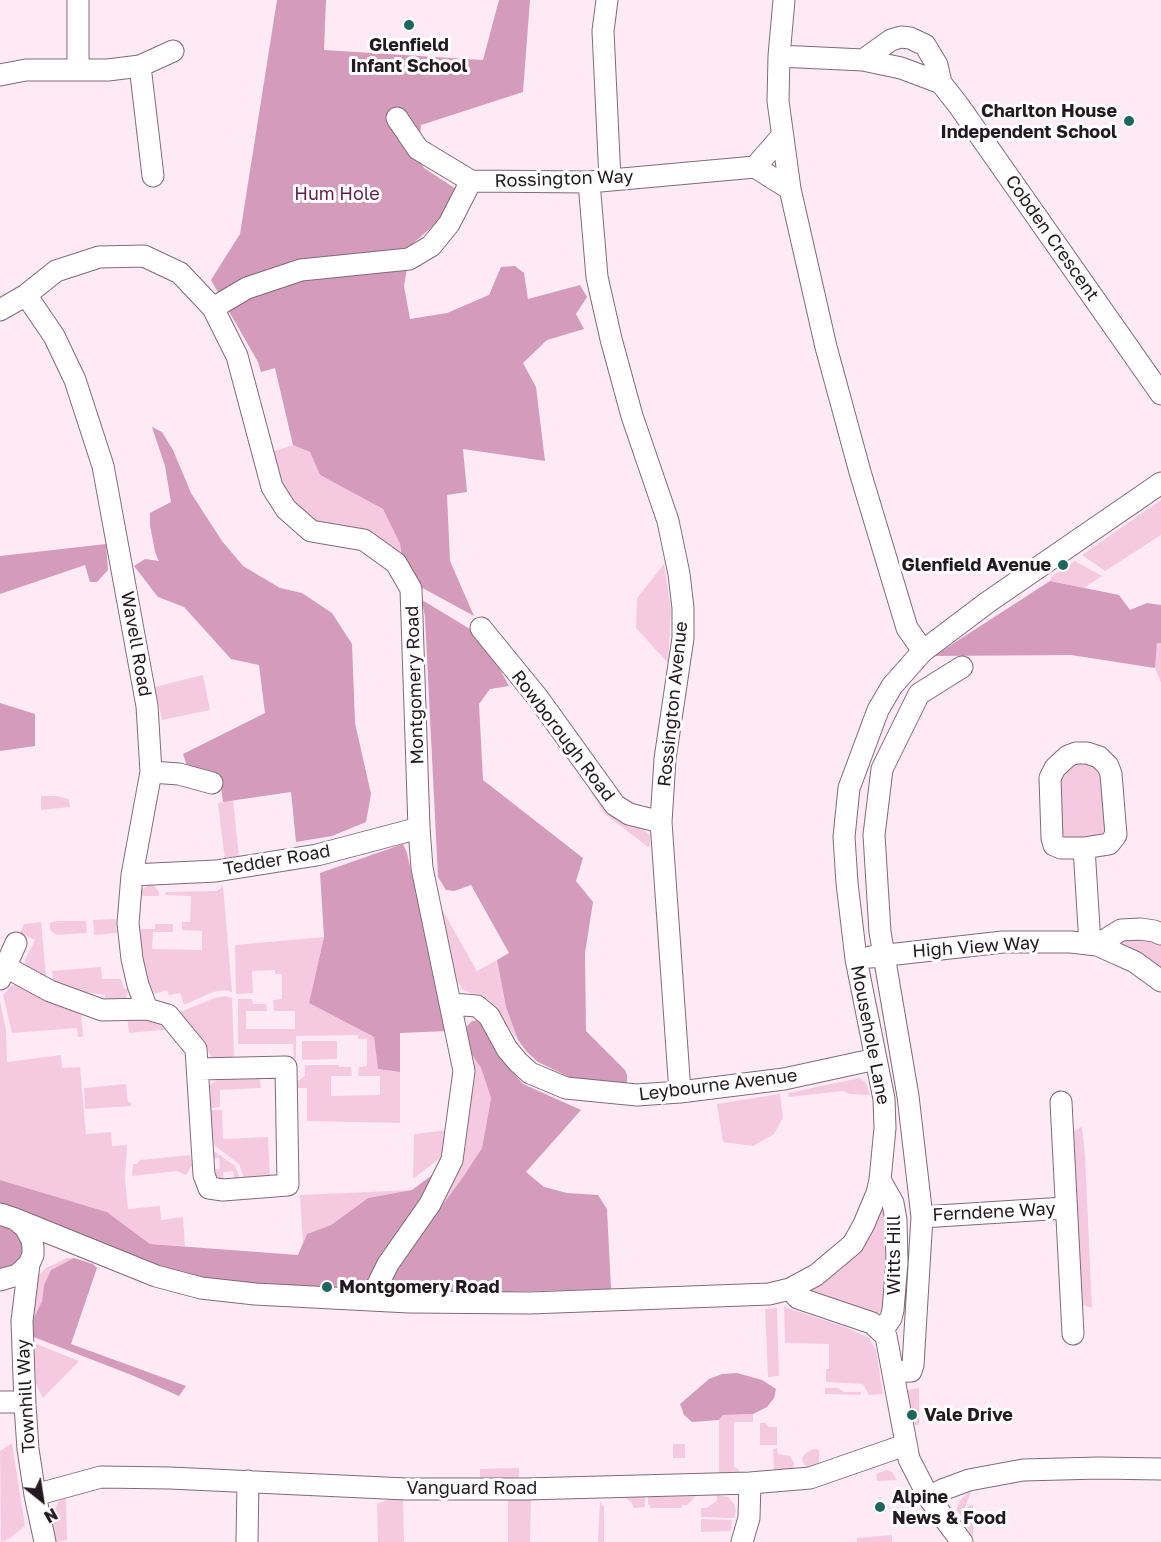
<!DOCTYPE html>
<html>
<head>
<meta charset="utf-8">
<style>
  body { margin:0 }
  #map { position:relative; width:1161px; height:1542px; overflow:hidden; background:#feeaf5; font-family:"Golos Text",sans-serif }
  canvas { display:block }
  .north { position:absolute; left:12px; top:1470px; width:60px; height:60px; -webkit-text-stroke:4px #fefefe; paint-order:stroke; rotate:150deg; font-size:16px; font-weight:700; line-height:24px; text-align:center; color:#231a1f }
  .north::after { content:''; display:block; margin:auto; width:21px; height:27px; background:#231a1f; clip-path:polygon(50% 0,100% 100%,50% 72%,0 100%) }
</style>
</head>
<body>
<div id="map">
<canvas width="1161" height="1542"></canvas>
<div class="north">N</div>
</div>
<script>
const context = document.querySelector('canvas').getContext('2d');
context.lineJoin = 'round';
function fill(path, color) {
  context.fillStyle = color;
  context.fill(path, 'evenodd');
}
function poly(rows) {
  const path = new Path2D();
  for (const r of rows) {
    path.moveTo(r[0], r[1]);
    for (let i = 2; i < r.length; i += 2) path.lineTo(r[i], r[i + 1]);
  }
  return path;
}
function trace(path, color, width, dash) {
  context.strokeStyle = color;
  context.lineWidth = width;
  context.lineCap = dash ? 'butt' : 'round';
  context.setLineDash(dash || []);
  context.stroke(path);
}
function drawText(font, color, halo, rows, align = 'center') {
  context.font = font + ' "Golos Text",sans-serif';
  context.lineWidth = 6;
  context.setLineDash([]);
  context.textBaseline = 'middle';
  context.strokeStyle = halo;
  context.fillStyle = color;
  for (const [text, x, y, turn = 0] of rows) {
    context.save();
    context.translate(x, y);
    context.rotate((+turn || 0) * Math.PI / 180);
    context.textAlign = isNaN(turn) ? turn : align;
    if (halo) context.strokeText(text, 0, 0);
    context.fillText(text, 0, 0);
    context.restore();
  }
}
fill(poly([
  [293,445,310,452,320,475,383,509,400,544,403,562,320,525,285,502,269,453],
  [1161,500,1161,535,1105,571,1082,555],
  [1075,561,1102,576,1084,588,1050,581,1051,577],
  [664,564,671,610,668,663,636,628,637,598],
  [1157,642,1161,643,1161,683,1155,668],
  [203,675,210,710,162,720,155,687],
  [1099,757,1116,835,1061,848,1055,768],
  [595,792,618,818,645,831,650,835,650,846,648,847,605,814,592,794],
  [41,796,57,796,69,799,70,807,41,810],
  [233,800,239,857,225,860,218,803],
  [150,884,153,884,159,892,159,896,140,896,141,890],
  [223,886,232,992,225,990,213,992,184,1005,180,993,169,995,167,990,154,994,147,979,141,952,141,929,155,929,155,924,173,924,173,932,153,932,152,949,202,950,202,931,182,930,182,922,190,922,191,896,165,895,166,892,217,891],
  [439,904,477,971,497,960,506,1007,518,1040,503,1020,498,1009,486,997,478,994,470,993,462,989,455,977],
  [116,919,117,933,94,935,93,920],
  [57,921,86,921,87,933,57,935,50,930,50,923],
  [41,922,46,976,28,968,25,964,25,960,35,940,20,933,24,924],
  [1150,935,1161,941,1161,970,1118,946,1118,941],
  [324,937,309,1003,374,1037,378,1069,400,1072,400,1123,307,1121,307,1088,293,1088,296,1082,305,1076,305,1065,339,1065,339,1067,351,1067,352,1076,331,1076,331,1096,380,1095,380,1076,358,1076,359,1067,367,1066,367,1039,358,1039,358,1035,296,1036,296,1059,294,1059,293,1044,238,1044,238,999,252,999,253,1004,266,1004,267,1011,246,1011,246,1029,295,1029,295,1011,274,1011,273,1000,282,999,282,974,275,974,275,970,252,971,253,993,236,994,235,945],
  [101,967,102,979,121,979,124,989,129,989,126,998,119,1002,104,1001,105,995,79,991,53,981,52,971],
  [21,984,81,1013,83,1037,78,1037,77,1028,12,1033,3,995,12,985],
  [225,996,232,998,234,1058,212,1058,201,1038,197,1038,175,1014,215,998],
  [0,1001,6,1030,7,1062,61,1055,62,1068,80,1067,86,1134,111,1132,112,1146,127,1145,125,1179,128,1209,160,1206,161,1220,183,1217,185,1246,150,1244,107,1212,0,1180],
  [145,1016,172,1029,129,1033,127,1017],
  [337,1041,337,1059,302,1060,302,1041],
  [473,1056,481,1068,491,1098,482,1148,463,1177,415,1243,473,1072],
  [260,1077,261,1088,220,1090,220,1107,211,1108,210,1085,219,1079],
  [860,1078,866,1083,870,1095,850,1094,843,1091,789,1097,788,1093],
  [126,1084,128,1102,131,1102,131,1106,85,1109,84,1088],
  [780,1094,783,1118,774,1134,753,1146,723,1142,717,1104],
  [211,1110,222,1110,223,1139,268,1137,270,1179,245,1181,239,1164,215,1146,213,1142],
  [1082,1127,1085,1155,1092,1308,1071,1301,1062,1136],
  [449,1130,444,1155,413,1179,414,1134],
  [211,1149,235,1166,241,1181,235,1182,233,1171,223,1172,224,1183,217,1182,209,1170,220,1169,219,1158,208,1159],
  [190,1155,192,1165,186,1175,177,1171,132,1176,133,1164,137,1164,140,1160],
  [412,1190,368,1198,331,1225,307,1234,303,1243,300,1195],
  [880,1209,887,1210,890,1273,882,1312,873,1314,812,1293,811,1290],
  [67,1258,74,1258,51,1270,44,1285,42,1301,30,1326,33,1291,38,1277,46,1268],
  [784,1307,845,1327,869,1338,876,1350,883,1394,869,1395,863,1384,826,1382,826,1369,829,1369,829,1344,785,1343],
  [777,1308,779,1376,768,1377,765,1309],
  [34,1343,79,1361,43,1398,36,1384],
  [825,1388,838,1388,844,1392,861,1392,861,1395,825,1394],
  [919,1388,919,1425,915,1425,907,1390],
  [753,1414,753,1422,734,1422,734,1467,739,1470,739,1473,719,1473,719,1420,723,1415],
  [760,1423,766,1423,769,1427,777,1427,777,1445,760,1445],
  [12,1443,25,1526,9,1539,1,1542,0,1451],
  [673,1444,685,1444,685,1458,673,1458],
  [777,1448,778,1454,790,1456,794,1463,793,1469,790,1471,774,1471,773,1449],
  [813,1449,819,1450,819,1464,808,1468,803,1463,802,1458,806,1453],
  [519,1468,519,1480,480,1481,480,1469],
  [886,1470,892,1472,897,1480,877,1481,876,1474],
  [972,1490,961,1516,956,1510,958,1505,962,1498],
  [717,1495,728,1497,734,1504,736,1511,734,1518,701,1517,701,1508,706,1508,717,1501],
  [696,1496,687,1505,682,1505,681,1508,650,1508,650,1505,648,1505,648,1497],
  [624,1497,645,1497,645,1507,634,1508,631,1502],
  [66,1498,67,1540,56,1542,52,1518,58,1502],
  [393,1498,403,1498,404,1542,378,1542,377,1504],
  [531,1499,530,1542,508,1542,508,1500],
  [600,1501,604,1507,604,1542,598,1542],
  [969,1505,973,1505,973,1537,963,1520],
  [701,1519,732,1520,731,1531,701,1532],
  [892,1535,892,1542,857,1542,857,1538]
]), '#f5cae1');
fill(poly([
  [277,0,326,0,324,50,483,60,499,0,530,0,523,92,421,125,418,156,424,168,456,189,440,220,411,245,404,286,410,319,447,313,489,295,501,267,515,266,524,273,528,299,580,285,587,297,576,314,584,329,547,340,523,363,536,387,545,461,463,449,467,492,447,495,450,561,474,616,419,586,403,562,400,544,383,509,320,475,310,452,293,445,275,368,261,372,258,362,211,280,240,234],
  [152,427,162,432,173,450,191,493,222,541,243,566,280,588,302,593,332,613,352,644,355,723,371,794,366,822,332,836,296,842,291,792,223,802,221,787,213,776,188,769,183,754,265,713,259,665,231,659,184,607,158,597,134,566,145,559,159,561,155,552,150,525,150,513,171,502,165,466],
  [106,544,108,570,97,582,90,582,85,565,0,594,0,556],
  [1050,581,1119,595,1130,610,1147,603,1161,605,1161,643,1157,643,1155,668,1071,655,934,656],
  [422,600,475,632,496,662,509,686,490,689,479,704,483,780,583,858,576,881,593,902,585,953,586,1031,625,1070,627,1075,627,1085,569,1077,538,1062,527,1052,518,1040,506,1007,497,960,509,953,471,885,454,891,446,890,438,877,425,617],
  [0,703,35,714,35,746,0,751],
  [403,844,407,853,447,1031,400,1033,400,1072,378,1069,374,1037,309,1003,324,937,320,873],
  [481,1020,498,1056,523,1084,581,1110,526,1172,544,1187,567,1193,598,1195,607,1209,611,1289,379,1295,396,1268,463,1177,482,1148,491,1098,481,1068,469,1050,465,1035,466,1027,472,1021],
  [443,1167,366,1294,202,1282,157,1269,0,1206,0,1180,107,1212,150,1244,298,1255,307,1234,331,1225,368,1198,412,1190],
  [0,1225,19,1233,25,1245,20,1262,4,1269,0,1269],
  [74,1258,93,1264,97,1268,71,1344,186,1386,179,1396,134,1376,31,1336,30,1326,42,1301,44,1285,51,1270],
  [737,1373,762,1380,776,1389,774,1398,767,1407,753,1414,723,1415,719,1420,692,1422,684,1415,680,1404,709,1379,722,1374]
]), '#d59bbb');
const minor = poly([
  [607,0,603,31,610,180],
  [784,0,779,56,778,101,790,189,826,347,860,472,907,628,923,651],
  [779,56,863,60,901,68,941,83,959,106,1161,394],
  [863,60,891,40,901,37,910,38,925,45,937,65,941,83],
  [140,66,153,176],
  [78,69,78,0],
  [0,75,26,70,108,70,140,66,173,51],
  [397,118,418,149,471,181,589,182,755,167,782,136],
  [755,167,790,189],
  [589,182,597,277,611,339,632,416,668,521,679,574,683,608,683,638,665,759,661,822,680,1092],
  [26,295,54,336,75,380,103,466,147,706,151,772,132,875,128,923,132,959,138,985,147,1009],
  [213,308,247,288,301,270,409,259,431,246,449,224,471,181],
  [0,310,26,295,56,271,99,257,144,256,180,273,213,308,237,356,272,487,286,509,311,531,364,540,396,563,411,589,419,828,422,868,464,1071,452,1160,430,1204,388,1264,370,1300],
  [481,628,538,698,615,805,629,814,661,822],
  [151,772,179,774,212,783],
  [1084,848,1109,844,1116,835,1111,774,1108,766,1099,757,1087,753,1076,753,1068,756,1055,768,1050,778,1052,838,1054,845,1061,848,1084,848,1090,944],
  [132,875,216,871,317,855,419,828],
  [1097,945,1121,930,1141,929,1154,931,1161,934],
  [870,957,1003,942,1071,942,1097,945,1104,948,1135,962,1161,981],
  [6,967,50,991,102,1010,147,1009,168,1015,196,1049,204,1175,209,1188,223,1190,288,1185,286,1067,199,1069],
  [0,979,16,943],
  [451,1004,477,1006,489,1016,507,1049,518,1062,530,1073,566,1088,637,1095,680,1092,784,1079,876,1059],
  [1061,1102,1073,1334],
  [880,1180,893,1203,896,1220,897,1262,893,1310,891,1318,882,1331],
  [0,1214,15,1219,25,1227,32,1240,33,1248,33,1255,29,1264,23,1270,17,1275,0,1280],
  [922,1217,1065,1208],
  [15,1219,156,1276,201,1288,255,1294,409,1302,530,1303,769,1294,790,1289,816,1275,853,1244,864,1224,877,1193,880,1180,885,1128,884,1099,856,959,847,883,844,837,849,788,878,710,892,686,923,651,988,602,1161,483],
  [29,1264,22,1321,25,1405,28,1449,35,1495,45,1542],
  [790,1289,798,1298,872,1323,886,1336,909,1459,929,1498,962,1542],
  [893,1372,911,1371,913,1365,922,1217,908,1096,880,932,874,835,882,769,919,694,962,667],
  [0,1402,25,1402],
  [35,1495,101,1477,170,1478,406,1489,526,1489,750,1483,810,1478,905,1445],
  [929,1498,942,1490,969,1480,1023,1470,1099,1468,1161,1469],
  [247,1542,248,1481],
  [742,1542,749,1518,750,1483]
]);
trace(minor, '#806a76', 23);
trace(minor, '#fff', 21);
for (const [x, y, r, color] of [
  [409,25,6,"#1c665e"],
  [1129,121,6,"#1c665e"],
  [1063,565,6,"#1c665e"],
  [327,1287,6,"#1c665e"],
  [912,1415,6,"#1c665e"],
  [880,1507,6,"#1c665e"]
]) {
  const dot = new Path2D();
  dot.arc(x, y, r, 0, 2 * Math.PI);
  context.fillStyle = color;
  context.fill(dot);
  trace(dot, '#fefefe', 2);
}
drawText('bold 18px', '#231a1f', '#fefefe', [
  ["Glenfield",409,45,"center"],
  ["Infant School",409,66,"center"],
  ["Charlton House",1117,111,"right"],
  ["Independent School",1117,132,"right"],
  ["Glenfield Avenue",1051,565,"right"],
  ["Montgomery Road",339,1287],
  ["Vale Drive",924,1415],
  ["Alpine",892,1497],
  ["News & Food",892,1518]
], 'left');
drawText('18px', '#231a1f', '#fefefe', [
  ["Rossington Way",564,179,-2],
  ["Cobden Crescent",1052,238,55],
  ["Wavell Road",136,644,80],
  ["Montgomery Road",415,685,-92],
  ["Rossington Avenue",673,704,-84],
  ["Rowborough Road",563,736,53],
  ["Tedder Road",277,860,-10],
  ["High View Way",976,947,-4],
  ["Mousehole Lane",870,1035,79],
  ["Leybourne Avenue",718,1085,-7],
  ["Ferndene Way",994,1212,-3],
  ["Witts Hill",894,1255,-90],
  ["Townhill Way",26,1396,-93],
  ["Vanguard Road",472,1488]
]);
drawText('18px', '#621e4a', '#fefefe', [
  ["Hum Hole",337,194]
]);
</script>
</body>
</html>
